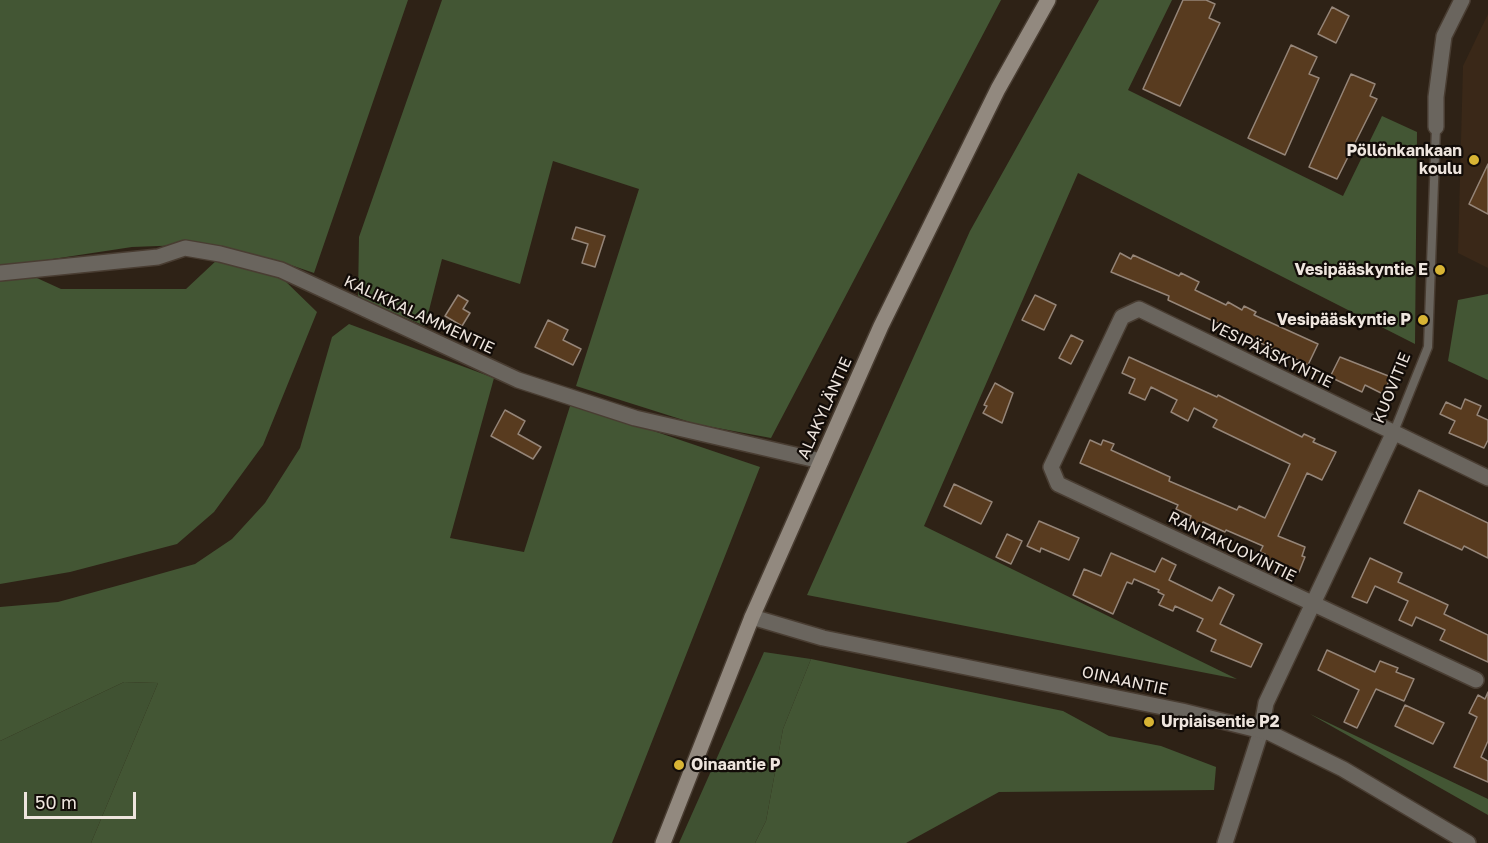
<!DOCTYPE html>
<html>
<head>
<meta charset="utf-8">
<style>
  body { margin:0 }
  #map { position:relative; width:1488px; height:843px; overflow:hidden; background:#2e2216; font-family:"Golos Text",sans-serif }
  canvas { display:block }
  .scale { position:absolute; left:24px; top:792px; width:112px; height:27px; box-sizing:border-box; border:3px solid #eee5de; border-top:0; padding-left:8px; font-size:18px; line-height:21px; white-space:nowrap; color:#eee5de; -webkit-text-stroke:4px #120c08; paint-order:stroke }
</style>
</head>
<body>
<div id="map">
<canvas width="1488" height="843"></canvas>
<div class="scale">50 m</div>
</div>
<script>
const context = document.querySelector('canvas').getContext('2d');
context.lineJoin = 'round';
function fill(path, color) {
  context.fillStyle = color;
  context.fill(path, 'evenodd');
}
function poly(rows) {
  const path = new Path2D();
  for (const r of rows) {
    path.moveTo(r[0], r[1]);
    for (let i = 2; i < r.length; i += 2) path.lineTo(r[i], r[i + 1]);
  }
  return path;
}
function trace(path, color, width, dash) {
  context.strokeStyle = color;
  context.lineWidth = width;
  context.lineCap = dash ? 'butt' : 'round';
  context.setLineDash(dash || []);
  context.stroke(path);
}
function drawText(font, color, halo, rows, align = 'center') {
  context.font = font + ' "Golos Text",sans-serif';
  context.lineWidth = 4.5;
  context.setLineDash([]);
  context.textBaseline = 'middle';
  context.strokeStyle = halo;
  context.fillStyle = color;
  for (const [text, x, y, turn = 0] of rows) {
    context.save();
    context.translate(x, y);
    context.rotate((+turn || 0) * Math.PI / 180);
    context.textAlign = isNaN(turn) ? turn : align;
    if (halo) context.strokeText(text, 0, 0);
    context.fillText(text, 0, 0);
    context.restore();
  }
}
fill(poly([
  [1488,14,1488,268,1458,253,1463,66]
]), '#3a2818');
fill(poly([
  [764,652,811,659,783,729,766,821,755,843,679,843],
  [124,682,158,683,91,843,0,843,0,741]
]), '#405232');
fill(poly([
  [0,0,408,0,314,273,273,259,185,245,132,247,0,267],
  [442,0,1001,0,771,438,696,424,576,386,639,189,553,161,520,284,442,259,425,326,358,298,359,237],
  [1099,0,1172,0,1128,90,1343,196,1382,116,1417,132,1415,344,1078,173,924,526,1237,679,807,595,970,231],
  [218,259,281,277,317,312,263,445,214,512,177,544,70,572,0,584,0,277,26,273,61,289,186,289],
  [1488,294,1488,380,1448,361,1458,300],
  [349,324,494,378,450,538,524,552,571,403,760,467,612,843,91,843,158,683,124,682,0,741,0,607,58,602,131,582,195,564,232,539,265,503,300,448,332,337],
  [811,659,1063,711,1109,736,1161,746,1216,767,1214,790,999,792,906,843,755,843,766,821,783,729],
  [1310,714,1488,799,1488,815]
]), '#435634');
const building = poly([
  [1183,0,1206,0,1215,4,1209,18,1220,23,1180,106,1143,89,1183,0],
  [1332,7,1349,16,1336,43,1318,34,1332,7],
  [1291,45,1317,57,1309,74,1319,78,1285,155,1248,138,1291,45],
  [1351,74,1375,84,1370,96,1377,99,1337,179,1309,167,1351,74],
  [1488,164,1488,214,1469,204,1488,164],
  [576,227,605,236,595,267,582,263,588,244,572,239,576,227],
  [1120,253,1131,259,1133,255,1179,276,1181,273,1199,282,1195,290,1226,305,1228,302,1242,310,1244,306,1256,312,1254,315,1318,344,1308,365,1168,300,1169,296,1111,272,1120,253],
  [458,295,468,301,463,309,470,313,462,326,445,316,458,295],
  [1035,295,1056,305,1044,330,1022,320,1035,295],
  [548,320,568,330,563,340,581,349,573,365,535,347,548,320],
  [1071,335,1083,341,1071,364,1059,358,1071,335],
  [1129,357,1217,397,1218,395,1302,437,1304,434,1315,439,1313,442,1336,452,1322,480,1307,473,1278,536,1305,547,1302,556,1305,557,1299,572,1264,557,1265,554,1260,552,1263,546,1226,530,1225,532,1203,522,1201,526,1189,521,1191,516,1176,509,1178,505,1080,463,1090,440,1101,445,1103,440,1114,444,1111,450,1170,477,1169,481,1237,510,1239,506,1265,518,1287,471,1290,464,1213,427,1217,420,1194,408,1188,421,1171,412,1177,400,1151,387,1145,400,1129,393,1135,379,1122,373,1129,357],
  [1340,357,1391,377,1383,394,1365,385,1362,392,1330,377,1340,357],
  [995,383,1013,393,1002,423,983,413,987,406,984,405,995,383],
  [1465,399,1481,406,1477,415,1488,420,1488,440,1484,448,1449,433,1455,421,1440,414,1446,402,1461,409,1465,399],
  [505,410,525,421,518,434,541,447,533,459,491,436,505,410],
  [954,484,992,502,981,524,944,506,954,484],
  [1419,490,1488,523,1488,558,1464,546,1462,550,1404,523,1419,490],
  [1039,521,1079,538,1069,560,1041,548,1040,552,1027,546,1039,521],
  [1007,534,1022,541,1011,564,996,557,1007,534],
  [1111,553,1155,572,1162,558,1176,565,1169,580,1212,601,1219,587,1234,595,1220,624,1262,644,1251,667,1211,651,1216,640,1197,631,1203,619,1175,606,1173,611,1159,605,1164,595,1158,592,1159,590,1134,579,1132,584,1127,582,1113,614,1073,595,1084,569,1101,576,1111,553],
  [1370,558,1402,573,1398,582,1448,605,1444,614,1488,635,1488,662,1440,640,1445,630,1416,617,1412,626,1399,620,1408,601,1375,586,1367,603,1352,597,1370,558],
  [1327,650,1375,672,1380,661,1398,668,1396,672,1414,679,1404,701,1376,689,1357,728,1344,722,1359,690,1318,670,1327,650],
  [1488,692,1488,741,1481,757,1488,761,1488,782,1454,767,1477,717,1469,713,1478,695,1485,699,1488,692],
  [1405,705,1444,723,1433,744,1395,726,1405,705]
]);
fill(building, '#583b1f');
trace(building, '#958578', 1.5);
const service = poly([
  [1393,434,1428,347,1436,127]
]);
const minor = poly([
  [1436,127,1436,97,1444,36,1462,0],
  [0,273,158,257,185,248,220,254,281,270,518,380,635,418,821,461],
  [1476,680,1058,484,1051,467,1122,317,1139,309,1488,478],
  [1225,843,1261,731,1266,703,1393,434]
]);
const tertiary = poly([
  [752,617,823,638,1182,711,1270,733,1343,769,1468,843]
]);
const secondary = poly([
  [663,843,752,617,881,326,998,89,1048,0]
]);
trace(service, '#493d32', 11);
trace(minor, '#493d32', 18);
trace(tertiary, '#493d32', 18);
trace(secondary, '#493d32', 18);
trace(service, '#6a655e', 8);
trace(minor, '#6a655e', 15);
trace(tertiary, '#6a655e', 15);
trace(secondary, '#92897f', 15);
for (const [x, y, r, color] of [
  [1474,160,6,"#d8b434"],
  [1440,270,6,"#d8b434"],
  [1423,320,6,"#d8b434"],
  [1149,722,6,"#d8b434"],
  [679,765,6,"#d8b434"]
]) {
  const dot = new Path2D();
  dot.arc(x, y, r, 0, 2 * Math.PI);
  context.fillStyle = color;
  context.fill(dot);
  trace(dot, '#120c08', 2);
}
drawText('bold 16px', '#eee5de', '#120c08', [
  ["Pöllönkankaan",1462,151],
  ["koulu",1462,169],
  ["Vesipääskyntie E",1428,270],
  ["Vesipääskyntie P",1411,320],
  ["Urpiaisentie P2",1161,722,"left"],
  ["Oinaantie P",691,765,"left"]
], 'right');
drawText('16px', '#eee5de', '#120c08', [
  ["KALIKKALAMMENTIE",419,315,25],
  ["VESIPÄÄSKYNTIE",1271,354,26],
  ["KUOVITIE",1392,388,-68],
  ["ALAKYLÄNTIE",825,408,-66],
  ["RANTAKUOVINTIE",1232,547,26],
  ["OINAANTIE",1125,681,12]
]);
</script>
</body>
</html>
